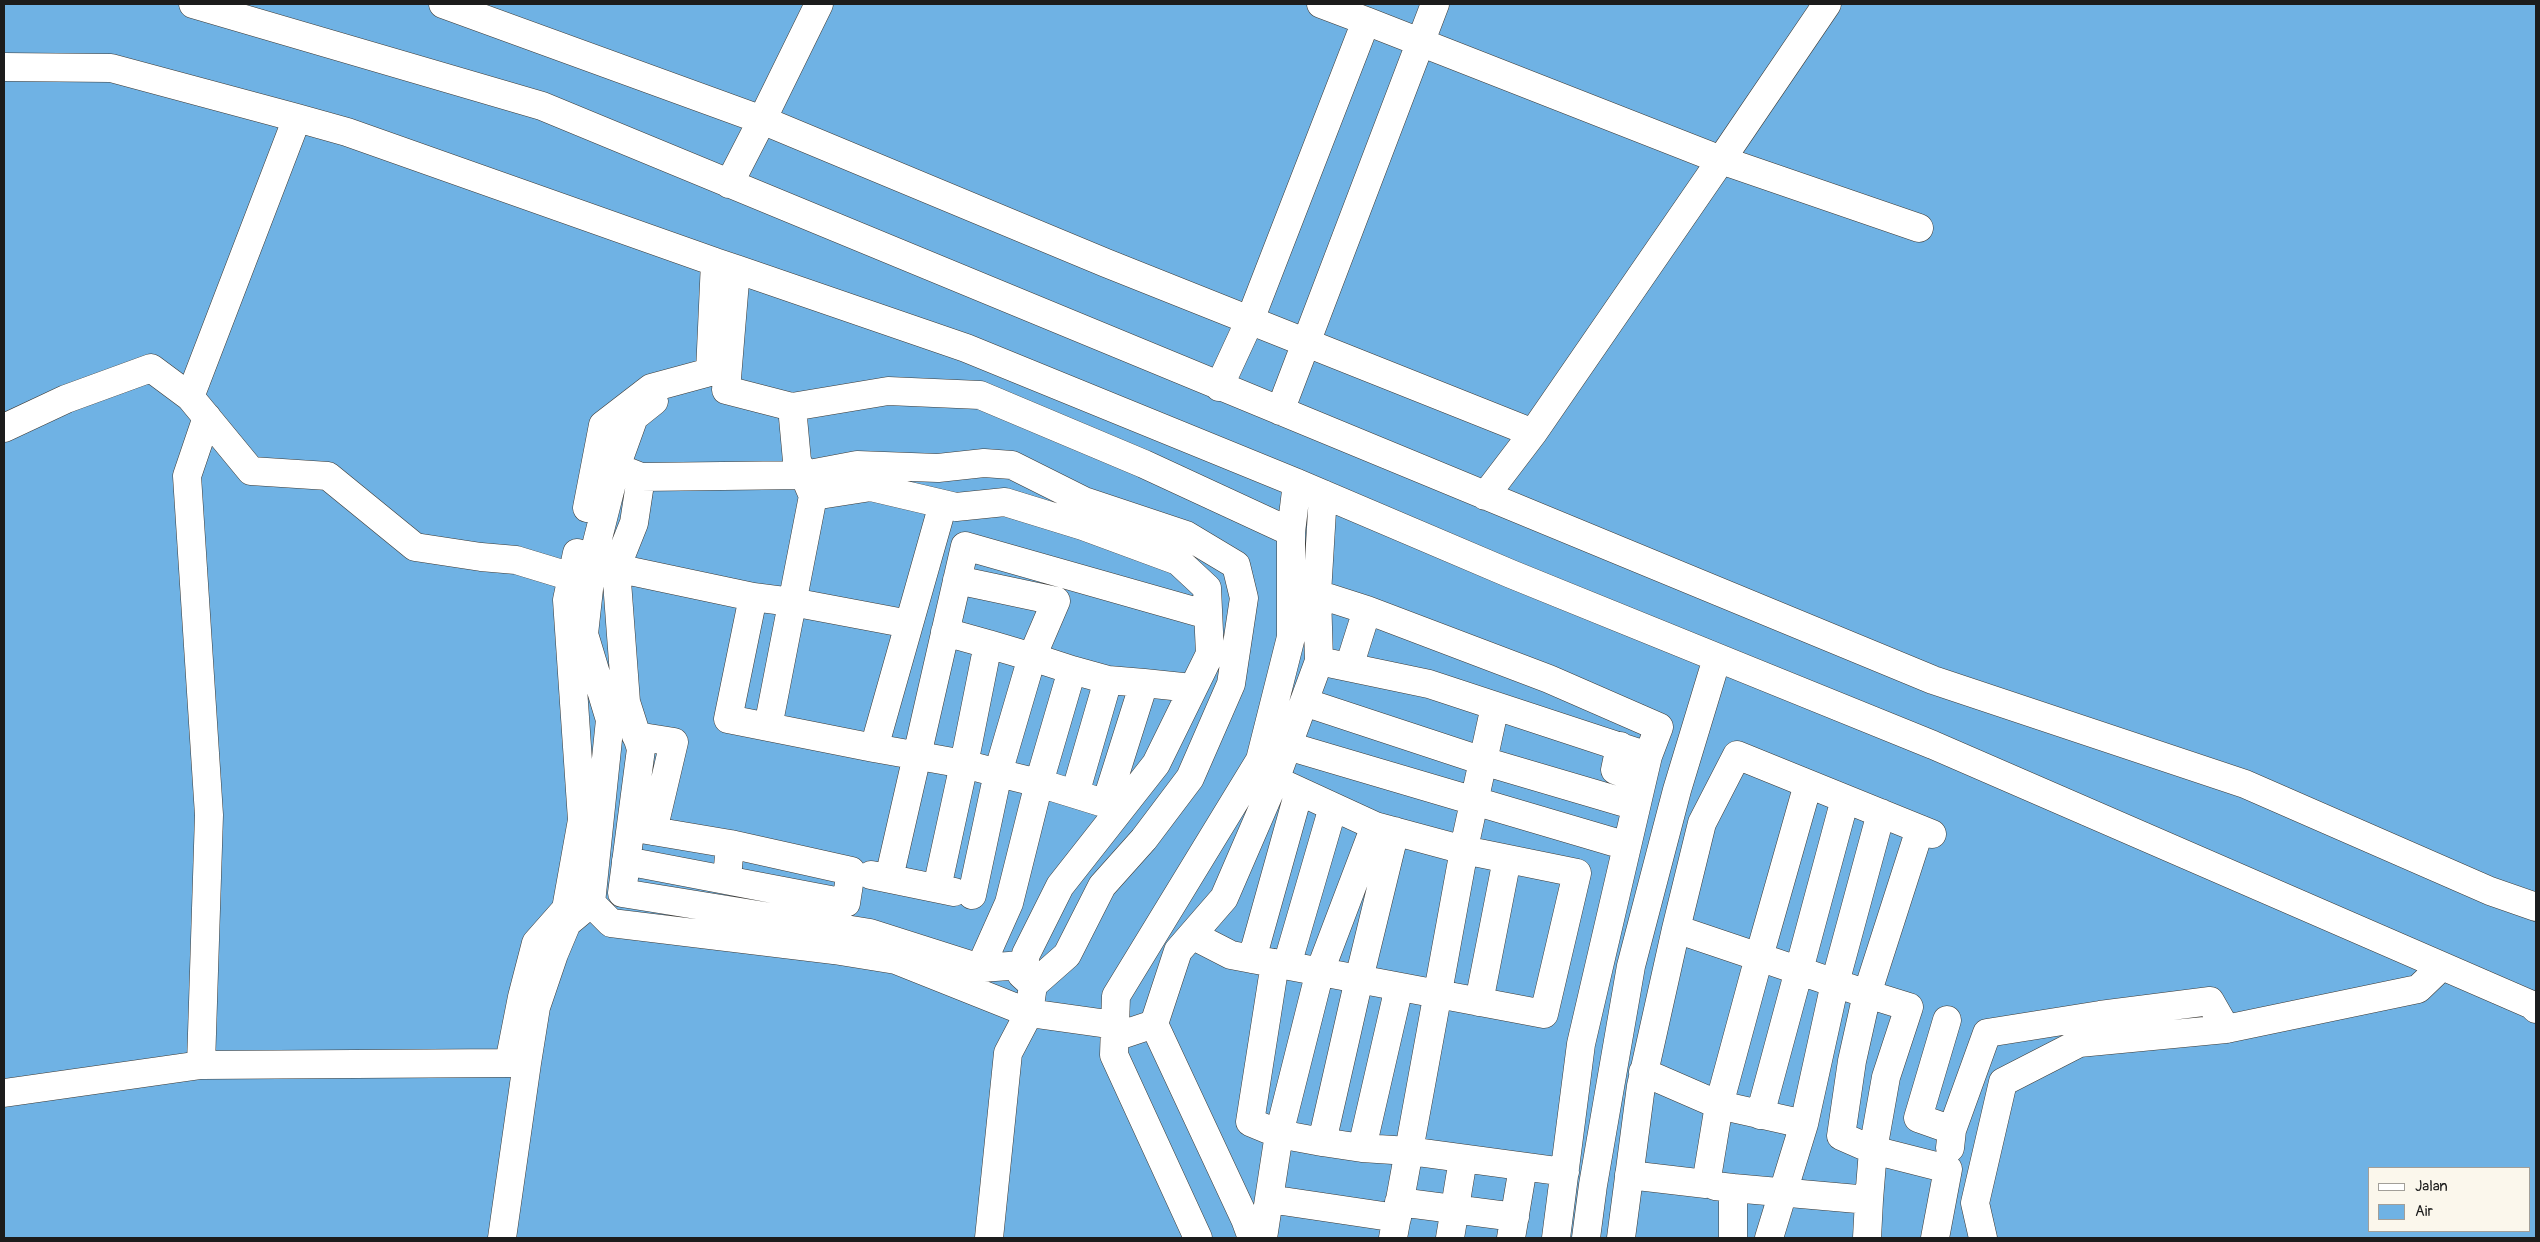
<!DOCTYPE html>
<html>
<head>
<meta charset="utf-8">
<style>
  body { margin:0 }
  #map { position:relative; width:2540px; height:1242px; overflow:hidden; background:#f2e7cc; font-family:Pangolin,sans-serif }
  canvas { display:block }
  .frame { position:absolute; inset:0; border:5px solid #1c1c1c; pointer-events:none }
  .legend { position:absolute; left:2368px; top:1167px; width:162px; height:65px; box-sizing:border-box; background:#fbf7ec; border:1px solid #a29f99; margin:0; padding:6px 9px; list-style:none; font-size:15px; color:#1c1c1c }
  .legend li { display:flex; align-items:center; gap:10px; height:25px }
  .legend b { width:25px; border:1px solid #a29f99 }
</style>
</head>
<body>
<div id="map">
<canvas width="2540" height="1242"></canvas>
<div class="frame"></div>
<ul class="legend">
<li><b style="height:6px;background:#fff"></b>Jalan</li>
<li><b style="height:14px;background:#6fb2e4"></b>Air</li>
</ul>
</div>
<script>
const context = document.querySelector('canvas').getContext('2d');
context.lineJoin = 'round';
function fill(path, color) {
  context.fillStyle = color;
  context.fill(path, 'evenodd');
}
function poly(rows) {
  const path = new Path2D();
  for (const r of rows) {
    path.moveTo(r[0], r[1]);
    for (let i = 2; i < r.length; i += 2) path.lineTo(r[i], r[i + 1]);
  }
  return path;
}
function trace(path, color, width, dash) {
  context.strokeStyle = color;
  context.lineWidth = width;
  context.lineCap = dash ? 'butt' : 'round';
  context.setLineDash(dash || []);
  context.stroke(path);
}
fill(poly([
  [4,4,2536,4,2536,1238,4,1238],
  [2369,1168,2529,1168,2529,1231,2369,1231]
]), '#6fb2e4');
const minor = poly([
  [193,4,542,106,1933,680,2245,784,2490,891,2536,907],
  [443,4,762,120,729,184],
  [819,4,762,120,1106,263,1533,433,1485,496],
  [1827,4,1721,160,1919,228],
  [1366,21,1721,160,1533,433],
  [4,67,111,68,297,118,347,132,715,262],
  [297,118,190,397,251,471,328,476,415,547,481,557,516,560,572,577],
  [1219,387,1250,320,1366,21,1321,4],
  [792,407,797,461,804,475,641,477,634,523,616,568,626,702,641,749,622,893,870,933,980,968,1024,965],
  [1280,411,1435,4],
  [207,417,187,476,209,815,201,1065,509,1063],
  [4,428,66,399,151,368,190,397],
  [616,467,634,417,654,401],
  [641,477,616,467,592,562,584,634,610,720,591,903,611,923,834,950,896,960,1029,1013,1008,1053,989,1238],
  [587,508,603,425,651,388,710,372,715,262,736,269],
  [1291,532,1144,464,980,395,888,391,792,407,726,390,736,269,966,348,1297,483,1511,574,1933,745,2532,1005,2536,1009],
  [577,553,567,600,582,820,566,909,536,943,522,997,509,1063,527,1063,536,1007,554,954,567,923,591,903],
  [616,568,753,597,728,719,874,748],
  [957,580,1056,601,1032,657,1072,670],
  [1317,594,1367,610,1549,679,1659,727,1648,756,1429,684,1319,661,1317,594,1323,494],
  [753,597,792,602,909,624],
  [945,632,988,644,964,764,998,773,972,895],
  [988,644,1032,657,998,773,1039,783,1072,670,1108,680,1075,794],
  [1349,667,1367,610],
  [1144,683,1192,688],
  [1304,702,1483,761,1636,806],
  [768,727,813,496],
  [636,736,674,742,653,831],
  [1288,746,1627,846],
  [1620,746,1615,770,1642,780],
  [1106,803,1144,683,1108,680],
  [635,828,730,844],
  [1395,831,1359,979,1322,1142,1362,1148,1399,987],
  [626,861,846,903,851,871,730,844,727,879],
  [871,875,954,892],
  [889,878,965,546,1208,615],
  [937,888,964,764,874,748,943,504],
  [1676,929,1759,957,1808,784],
  [1192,935,1231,955,1544,1014,1577,873,1464,850,1375,826,1275,780],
  [1252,959,1299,791],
  [1275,963,1250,1122,1279,1134,1320,971,1375,826],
  [1287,965,1333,807],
  [980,968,1009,903,1039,783,1120,808],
  [1033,985,1022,975,1026,954,1060,886,1156,764,1210,654,1207,588,1178,561,1083,526,1005,502,956,507,871,487,813,496,804,475,857,465,938,468,984,463,1012,465,1084,501,1186,535,1236,565,1244,598,1231,684,1190,778,1144,839,1102,886,1067,955,1033,985,1029,1013,1115,1025],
  [1479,1002,1507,859],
  [1947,1020,1918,1118,1952,1130,1950,1148],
  [1154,1024,1245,1219,1252,1238],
  [1115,1037,1154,1024,1178,951,1224,898,1275,780,1319,661],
  [4,1093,201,1065],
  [1760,1115,1845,799],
  [1804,1124,1719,1105,1759,957,1867,994,1920,829],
  [1952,1130,1987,1033,2100,1015,2210,1001,2226,1029],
  [1362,1148,1409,1151,1565,1172],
  [1629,1175,1706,1184,1719,1105,1643,1072],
  [1715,1186,1733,1188,1733,1238],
  [1733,1188,1869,1200,1867,1238],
  [1269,1199,1397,1218],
  [1869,1200,1873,1150,1886,1077,1909,1007,1867,994,1852,1061,1841,1136,1873,1150,1948,1169,1935,1238],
  [1399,1202,1515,1217],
  [502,1238,527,1063],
  [1198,1238,1114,1055,1116,996,1260,760,1291,637,1291,532,1297,483],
  [1263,1238,1279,1134,1322,1142],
  [1393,1238,1466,839,1495,706],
  [1450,1238,1463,1159],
  [1511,1238,1523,1167],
  [1556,1238,1581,1044,1648,756],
  [1586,1238,1593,1185,1631,966,1677,790,1717,658],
  [1621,1238,1641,1086,1676,929,1702,823,1737,755,1932,834],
  [1769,1238,1804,1124,1835,983,1881,813],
  [1983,1238,1975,1203,2003,1082,2079,1043,2226,1029,2418,989,2442,966]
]);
trace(minor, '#3c3a36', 29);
trace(minor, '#fff', 28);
</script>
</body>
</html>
